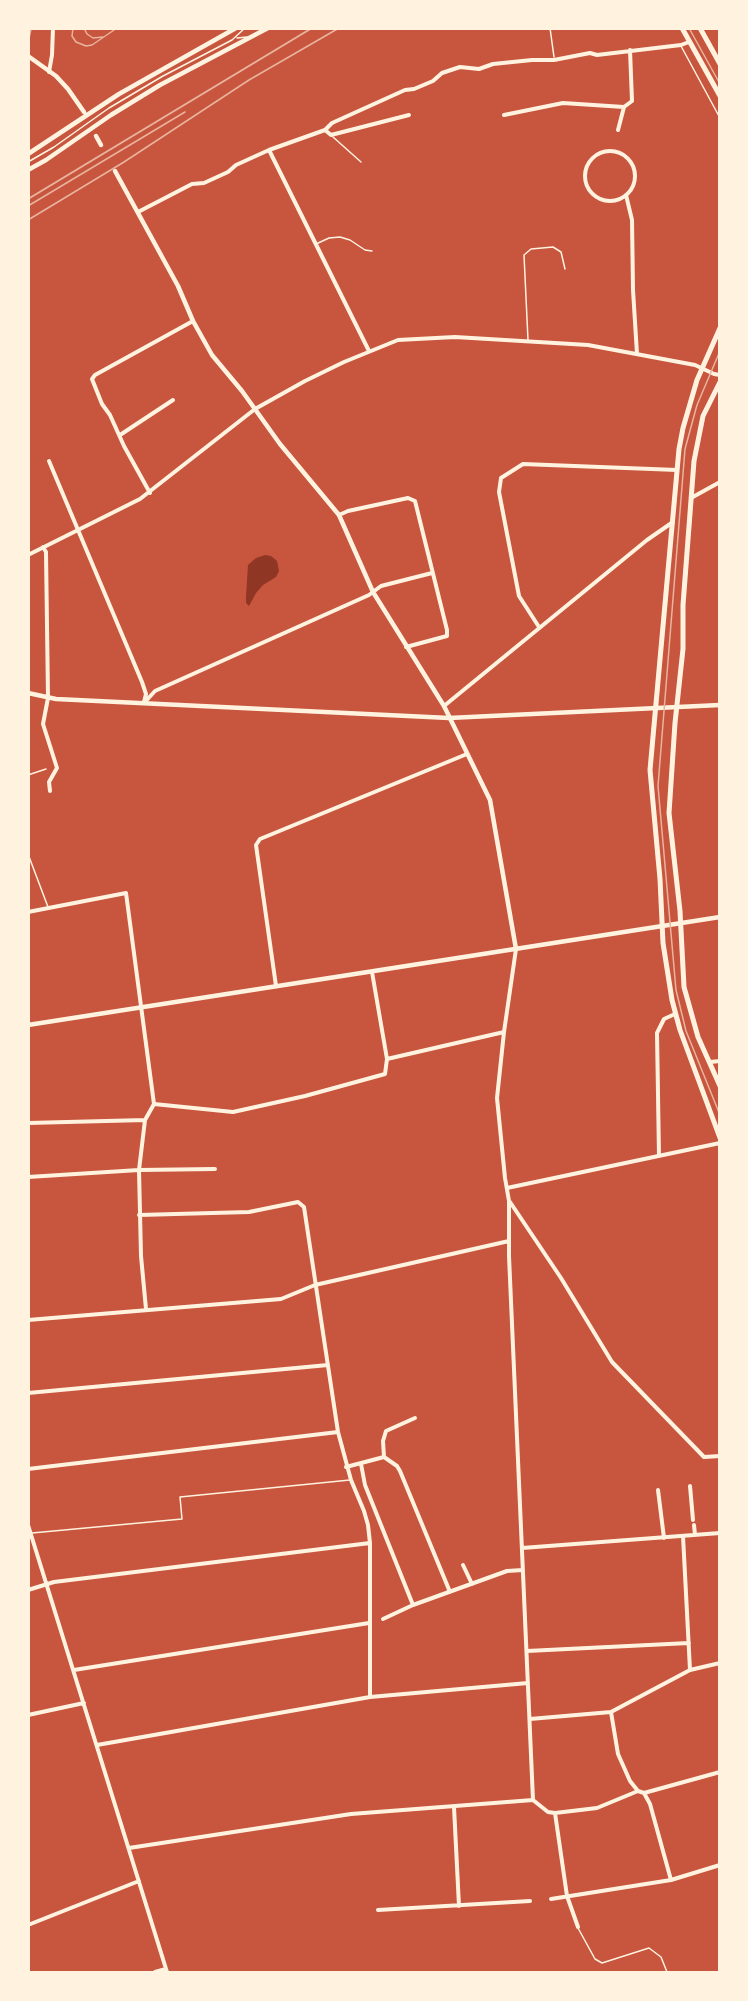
<!DOCTYPE html>
<html>
<head>
<meta charset="utf-8">
<style>
  body { margin:0 }
  #map { position:relative; width:748px; height:2001px; overflow:hidden; background:#c8553d; font-family:Quicksand,sans-serif }
  canvas { display:block }
  .frame { position:absolute; inset:0; border:30px solid #fff3e0; pointer-events:none }
</style>
</head>
<body>
<div id="map">
<canvas width="748" height="2001"></canvas>
<div class="frame"></div>
</div>
<script>
const context = document.querySelector('canvas').getContext('2d');
context.lineJoin = 'round';
function fill(path, color) {
  context.fillStyle = color;
  context.fill(path, 'evenodd');
}
function poly(rows) {
  const path = new Path2D();
  for (const r of rows) {
    if (r.length === 3) {
      path.moveTo(r[0] + r[2], r[1]);
      path.arc(r[0], r[1], r[2], 0, 2 * Math.PI);
      continue;
    }
    path.moveTo(r[0], r[1]);
    for (let i = 2; i < r.length; i += 2) path.lineTo(r[i], r[i + 1]);
  }
  return path;
}
function trace(path, color, width, dash) {
  context.strokeStyle = color;
  context.lineWidth = width;
  context.lineCap = dash ? 'butt' : 'round';
  context.setLineDash(dash || []);
  context.stroke(path);
}
fill(poly([
  [265,555,271,556,277,561,279,571,276,577,263,585,256,593,249,606,246,603,246,597,248,565,256,558]
]), '#8f3625');
trace(poly([
  [550,28,554,57],
  [237,38,247,37],
  [681,46,720,118],
  [333,137,361,162],
  [28,162,54,147,109,108,163,76,232,40,245,28],
  [316,244,329,238,340,237,350,240,365,250,372,251],
  [528,340,524,255,531,249,553,247,561,252,565,269],
  [28,775,46,769],
  [28,854,48,907],
  [719,1353,720,1358],
  [32,1533,182,1519,180,1497,350,1480],
  [578,1928,595,1959,602,1963,649,1948,661,1957,667,1972]
]), '#fff3e0', 1.5);
trace(poly([
  [49,72,52,55,53,28],
  [504,115,563,103,624,107,632,101,630,50],
  [325,130,331,135,409,115],
  [618,130,624,107],
  [269,150,369,351],
  [610,176,25],
  [626,195,632,220,633,290,637,354],
  [138,212,192,184,204,183,228,172,236,165,269,150,325,130,332,123,405,90,414,89,433,81,442,73,460,67,479,69,493,64,532,60,554,60,590,53,597,55,681,45,689,42],
  [120,435,173,400],
  [49,461,142,682,146,694,144,702],
  [150,493,124,446,110,415,102,404,92,379,95,375,193,321],
  [691,498,720,482],
  [339,515,348,511,408,498,415,501,447,630,447,636,406,647],
  [43,547,46,552,48,698,43,724,57,768,49,782,50,791],
  [28,555,140,499,255,409,305,381,344,362,398,340,455,337,588,345,695,365,714,374,720,375],
  [539,627,519,596,499,492,501,478,523,464,677,470],
  [144,703,155,691,369,595,381,586,432,573],
  [444,706,647,540,673,522],
  [28,912,126,893,154,1104,145,1120,139,1170,141,1256,146,1309],
  [516,949,504,1032,497,1098,505,1178,509,1201,509,1256,533,1800,548,1812,555,1813,567,1896,578,1927],
  [276,986,256,845,260,839,467,754],
  [387,1059,504,1032],
  [710,1062,720,1061],
  [154,1104,233,1112,305,1096,385,1074,387,1059,372,972],
  [28,1123,145,1120],
  [659,1156,657,1033,664,1019,675,1014],
  [28,1177,139,1170,215,1169],
  [507,1188,720,1143],
  [510,1202,561,1278,612,1362,704,1457,720,1456],
  [139,1215,249,1212,298,1202,304,1207,338,1432,351,1480,364,1511,368,1525,370,1543,370,1697],
  [28,1320,281,1299,315,1285,509,1241],
  [28,1393,328,1365],
  [384,1457,397,1466,400,1471,450,1592],
  [361,1464,365,1485,413,1605,507,1571,523,1570],
  [346,1467,384,1457,383,1441,386,1431,415,1418],
  [28,1469,338,1432],
  [690,1486,693,1520],
  [658,1490,664,1538],
  [28,1525,167,1972],
  [694,1525,695,1535],
  [683,1536,690,1670],
  [522,1548,720,1533],
  [463,1565,472,1584],
  [28,1590,54,1582,370,1543],
  [383,1619,413,1605],
  [527,1651,689,1643],
  [74,1670,369,1623],
  [611,1712,618,1754,630,1781,638,1791,644,1793,650,1804,671,1880],
  [28,1715,84,1703],
  [530,1719,611,1712,690,1670,720,1663],
  [97,1745,370,1697,528,1683],
  [644,1793,720,1772],
  [454,1807,459,1906],
  [555,1813,597,1808,638,1791],
  [129,1848,351,1814,533,1800],
  [551,1899,671,1880,720,1865],
  [378,1910,530,1901],
  [28,1925,139,1881],
  [155,1972,166,1969]
]), '#fff3e0', 4);
trace(poly([
  [28,56,56,76,68,89,84,112],
  [96,136,101,145],
  [28,154,119,94,236,28],
  [28,170,46,160,111,115,160,85,268,28],
  [115,171,178,286,193,321,212,355,242,391,280,444,339,515,373,592,444,706,490,800,516,949],
  [678,707,720,705],
  [28,1025,720,917]
]), '#fff3e0', 4.5);
trace(poly([
  [28,693,56,699,449,718,678,707]
]), '#fff3e0', 4.5);
trace(poly([
  [682,28,720,96],
  [700,28,720,64],
  [720,328,697,380,683,428,679,449,650,770,660,879,663,943,672,1000,680,1030,720,1138],
  [720,382,703,416,694,461,683,605,683,649,675,723,669,813,680,911,684,987,698,1037,720,1086]
]), '#fff3e0', 5);
trace(poly([
  [73,28,72,36,76,42,86,46,92,45,117,28],
  [84,28,87,34,93,38,103,37],
  [689,28,720,84],
  [28,206,185,112],
  [28,220,124,162,249,80,339,28],
  [720,351,697,405,685,449,658,786,676,990,686,1031,720,1115]
]), '#e9b49f', 1.5);
trace(poly([
  [28,42,31,28],
  [28,199,312,28]
]), '#e9b49f', 2);
</script>
</body>
</html>
